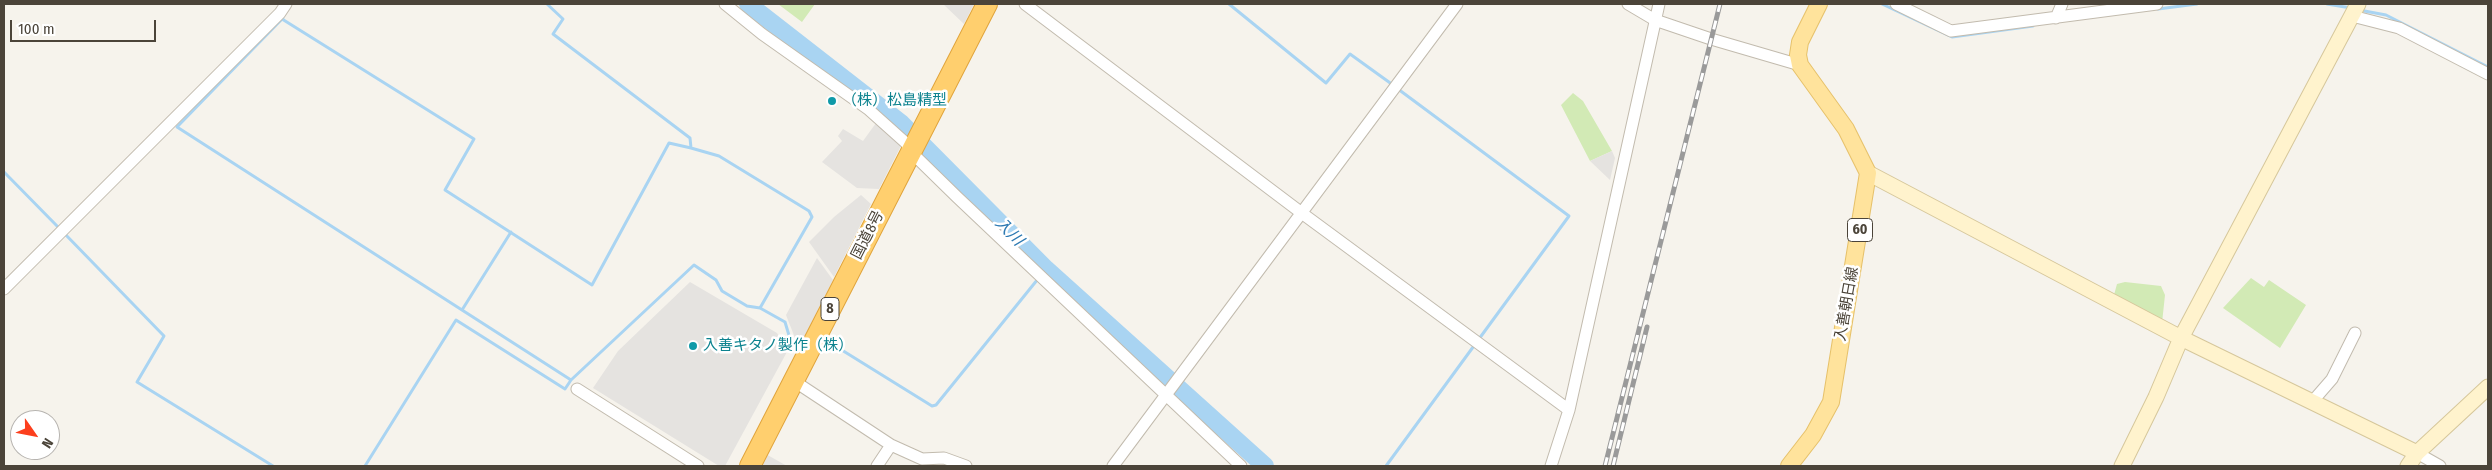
<!DOCTYPE html>
<html>
<head>
<meta charset="utf-8">
<style>
  body { margin:0 }
  #map { position:relative; width:2492px; height:470px; overflow:hidden; background:#f6f3ec; font-family:"Fira Sans Condensed",sans-serif }
  canvas { display:block }
  .frame { position:absolute; inset:0; border:5px solid #4b4439; pointer-events:none }
  .north { position:absolute; left:10px; top:410px; width:50px; height:50px; box-sizing:border-box; background:#fff; border:1px solid #b7b4b0; border-radius:50%; rotate:123deg; font-size:14px; font-weight:700; line-height:20px; text-align:center; color:#4b4439 }
  .north::after { content:''; display:block; margin:auto; width:18px; height:22px; background:#fc3f1d; clip-path:polygon(50% 0,100% 100%,50% 72%,0 100%) }
  .scale { position:absolute; left:10px; top:20px; width:146px; height:22px; box-sizing:border-box; border:2px solid #4b4439; border-top:0; padding-left:6px; font-size:15px; line-height:18px; white-space:nowrap; color:#4b4439; -webkit-text-stroke:4px #fff; paint-order:stroke }
</style>
</head>
<body>
<div id="map">
<canvas width="2492" height="470"></canvas>
<div class="frame"></div>
<div class="north">N</div>
<div class="scale">100 m</div>
</div>
<script>
const context = document.querySelector('canvas').getContext('2d');
context.lineJoin = 'round';
function fill(path, color) {
  context.fillStyle = color;
  context.fill(path, 'evenodd');
}
function poly(rows) {
  const path = new Path2D();
  for (const r of rows) {
    path.moveTo(r[0], r[1]);
    for (let i = 2; i < r.length; i += 2) path.lineTo(r[i], r[i + 1]);
  }
  return path;
}
function trace(path, color, width, dash) {
  context.strokeStyle = color;
  context.lineWidth = width;
  context.lineCap = dash ? 'butt' : 'round';
  context.setLineDash(dash || []);
  context.stroke(path);
}
function drawText(font, color, halo, rows, align = 'center') {
  context.font = font + ' "Fira Sans Condensed","Noto Sans JP",sans-serif';
  context.lineWidth = 5;
  context.setLineDash([]);
  context.textBaseline = 'middle';
  context.strokeStyle = halo;
  context.fillStyle = color;
  for (const [text, x, y, turn = 0] of rows) {
    context.save();
    context.translate(x, y);
    context.rotate((+turn || 0) * Math.PI / 180);
    context.textAlign = isNaN(turn) ? turn : align;
    if (halo) context.strokeText(text, 0, 0);
    context.fillText(text, 0, 0);
    context.restore();
  }
}
fill(poly([
  [778,4,815,4,802,22],
  [1573,93,1583,101,1612,151,1590,161,1561,105],
  [2251,278,2264,287,2269,280,2306,305,2280,348,2223,308],
  [2125,282,2161,286,2165,295,2162,323,2114,295,2117,284]
]), '#d2eab5');
fill(poly([
  [943,4,974,4,964,24],
  [876,123,905,138,879,189,857,188,822,162,842,141,838,136,843,129,863,141],
  [1612,151,1615,158,1610,180,1590,161],
  [861,195,871,204,834,277,809,242,834,217],
  [817,258,833,280,805,336,795,338,786,315],
  [690,282,777,333,788,350,725,466,719,466,593,388,618,351],
  [764,453,787,466,756,466]
]), '#e5e3e0');
trace(poly([
  [547,4,563,19,553,34,690,138,691,148,719,156,809,211,812,217,760,308],
  [1229,4,1326,83,1350,54,1393,85],
  [1882,4,1952,37,2033,26],
  [2327,4,2351,8],
  [2158,9,2197,4],
  [2359,10,2386,15,2488,67],
  [283,18,177,127,462,310],
  [282,19,474,139,445,190,592,285,669,143,691,148],
  [4,172,59,228],
  [511,232,462,310,571,380],
  [64,233,164,336,137,382,273,466],
  [824,339,932,406,936,405,1046,269],
  [365,466,456,320,565,389,571,380,694,265,716,280,722,291,747,306,760,308,785,322,791,342,806,340],
  [1386,466,1569,216,1398,89]
]), '#a9d4f2', 3);
trace(poly([
  [748,4,901,123,1046,269,1265,466]
]), '#a9d4f2', 18);
const street = poly([
  [725,4,762,34,868,109,906,143,911,152,957,197,1241,466],
  [1025,4,1303,214,1569,410],
  [1628,4,1655,20,1711,39,1800,65],
  [1896,4,1951,31,2157,4],
  [2352,16,2399,28,2488,74],
  [2056,18,2062,4],
  [4,289,280,13,286,4],
  [794,381,891,445,922,459,944,458,966,466],
  [577,389,698,466],
  [2312,402,2332,379,2355,333],
  [2417,453,2440,466],
  [877,466,891,445],
  [1113,466,1457,4],
  [1551,466,1569,410,1659,4]
]);
const secondary = poly([
  [1868,173,2181,338,2417,453],
  [2122,466,2156,397,2181,338,2358,4],
  [2408,466,2417,453,2488,387]
]);
const primary = poly([
  [1789,466,1813,435,1831,402,1868,173,1846,129,1800,65,1798,55,1800,42,1819,4]
]);
const highway = poly([
  [750,466,987,4]
]);
trace(street, '#c2bbae', 13);
trace(secondary, '#d6c79b', 17);
trace(primary, '#e6c16a', 18);
trace(highway, '#e0a43c', 22);
trace(street, '#fff', 11);
trace(secondary, '#fff3cd', 15);
trace(primary, '#ffe39c', 16);
trace(highway, '#ffcf6e', 20);
const rail = poly([
  [1605,466,1720,4],
  [1613,466,1647,327]
]);
trace(rail, '#9a9a9a', 5);
trace(rail, '#fff', 3, [9]);
for (const [x, y, r, color] of [
  [832,101,5,"#0f9aa8"],
  [693,346,5,"#0f9aa8"]
]) {
  const dot = new Path2D();
  dot.arc(x, y, r, 0, 2 * Math.PI);
  context.fillStyle = color;
  context.fill(dot);
  trace(dot, '#fff', 2);
}
for (const [x, y, w] of [
  [1860,230,25],
  [830,309,18]
]) {
  const box = new Path2D();
  box.roundRect(x - w / 2, y - 11.5, w, 23, 4);
  context.fillStyle = '#fff';
  context.fill(box);
  trace(box, '#4b4439', 1);
}
drawText('bold 14px', '#4b4439', null, [
  ["60",1860,230],
  ["8",830,309]
]);
drawText('15px', '#0d838f', '#fff', [
  ["（株）松島精型",842,101],
  ["入善キタノ製作（株）",703,346]
], 'left');
drawText('15px', '#4b4439', '#fff', [
  ["国道8号",868,235,-63],
  ["入善朝日線",1847,304,-80]
]);
drawText('italic 16px', '#2e7ab2', '#fff', [
  ["入川",1009,232,45]
]);
</script>
</body>
</html>
